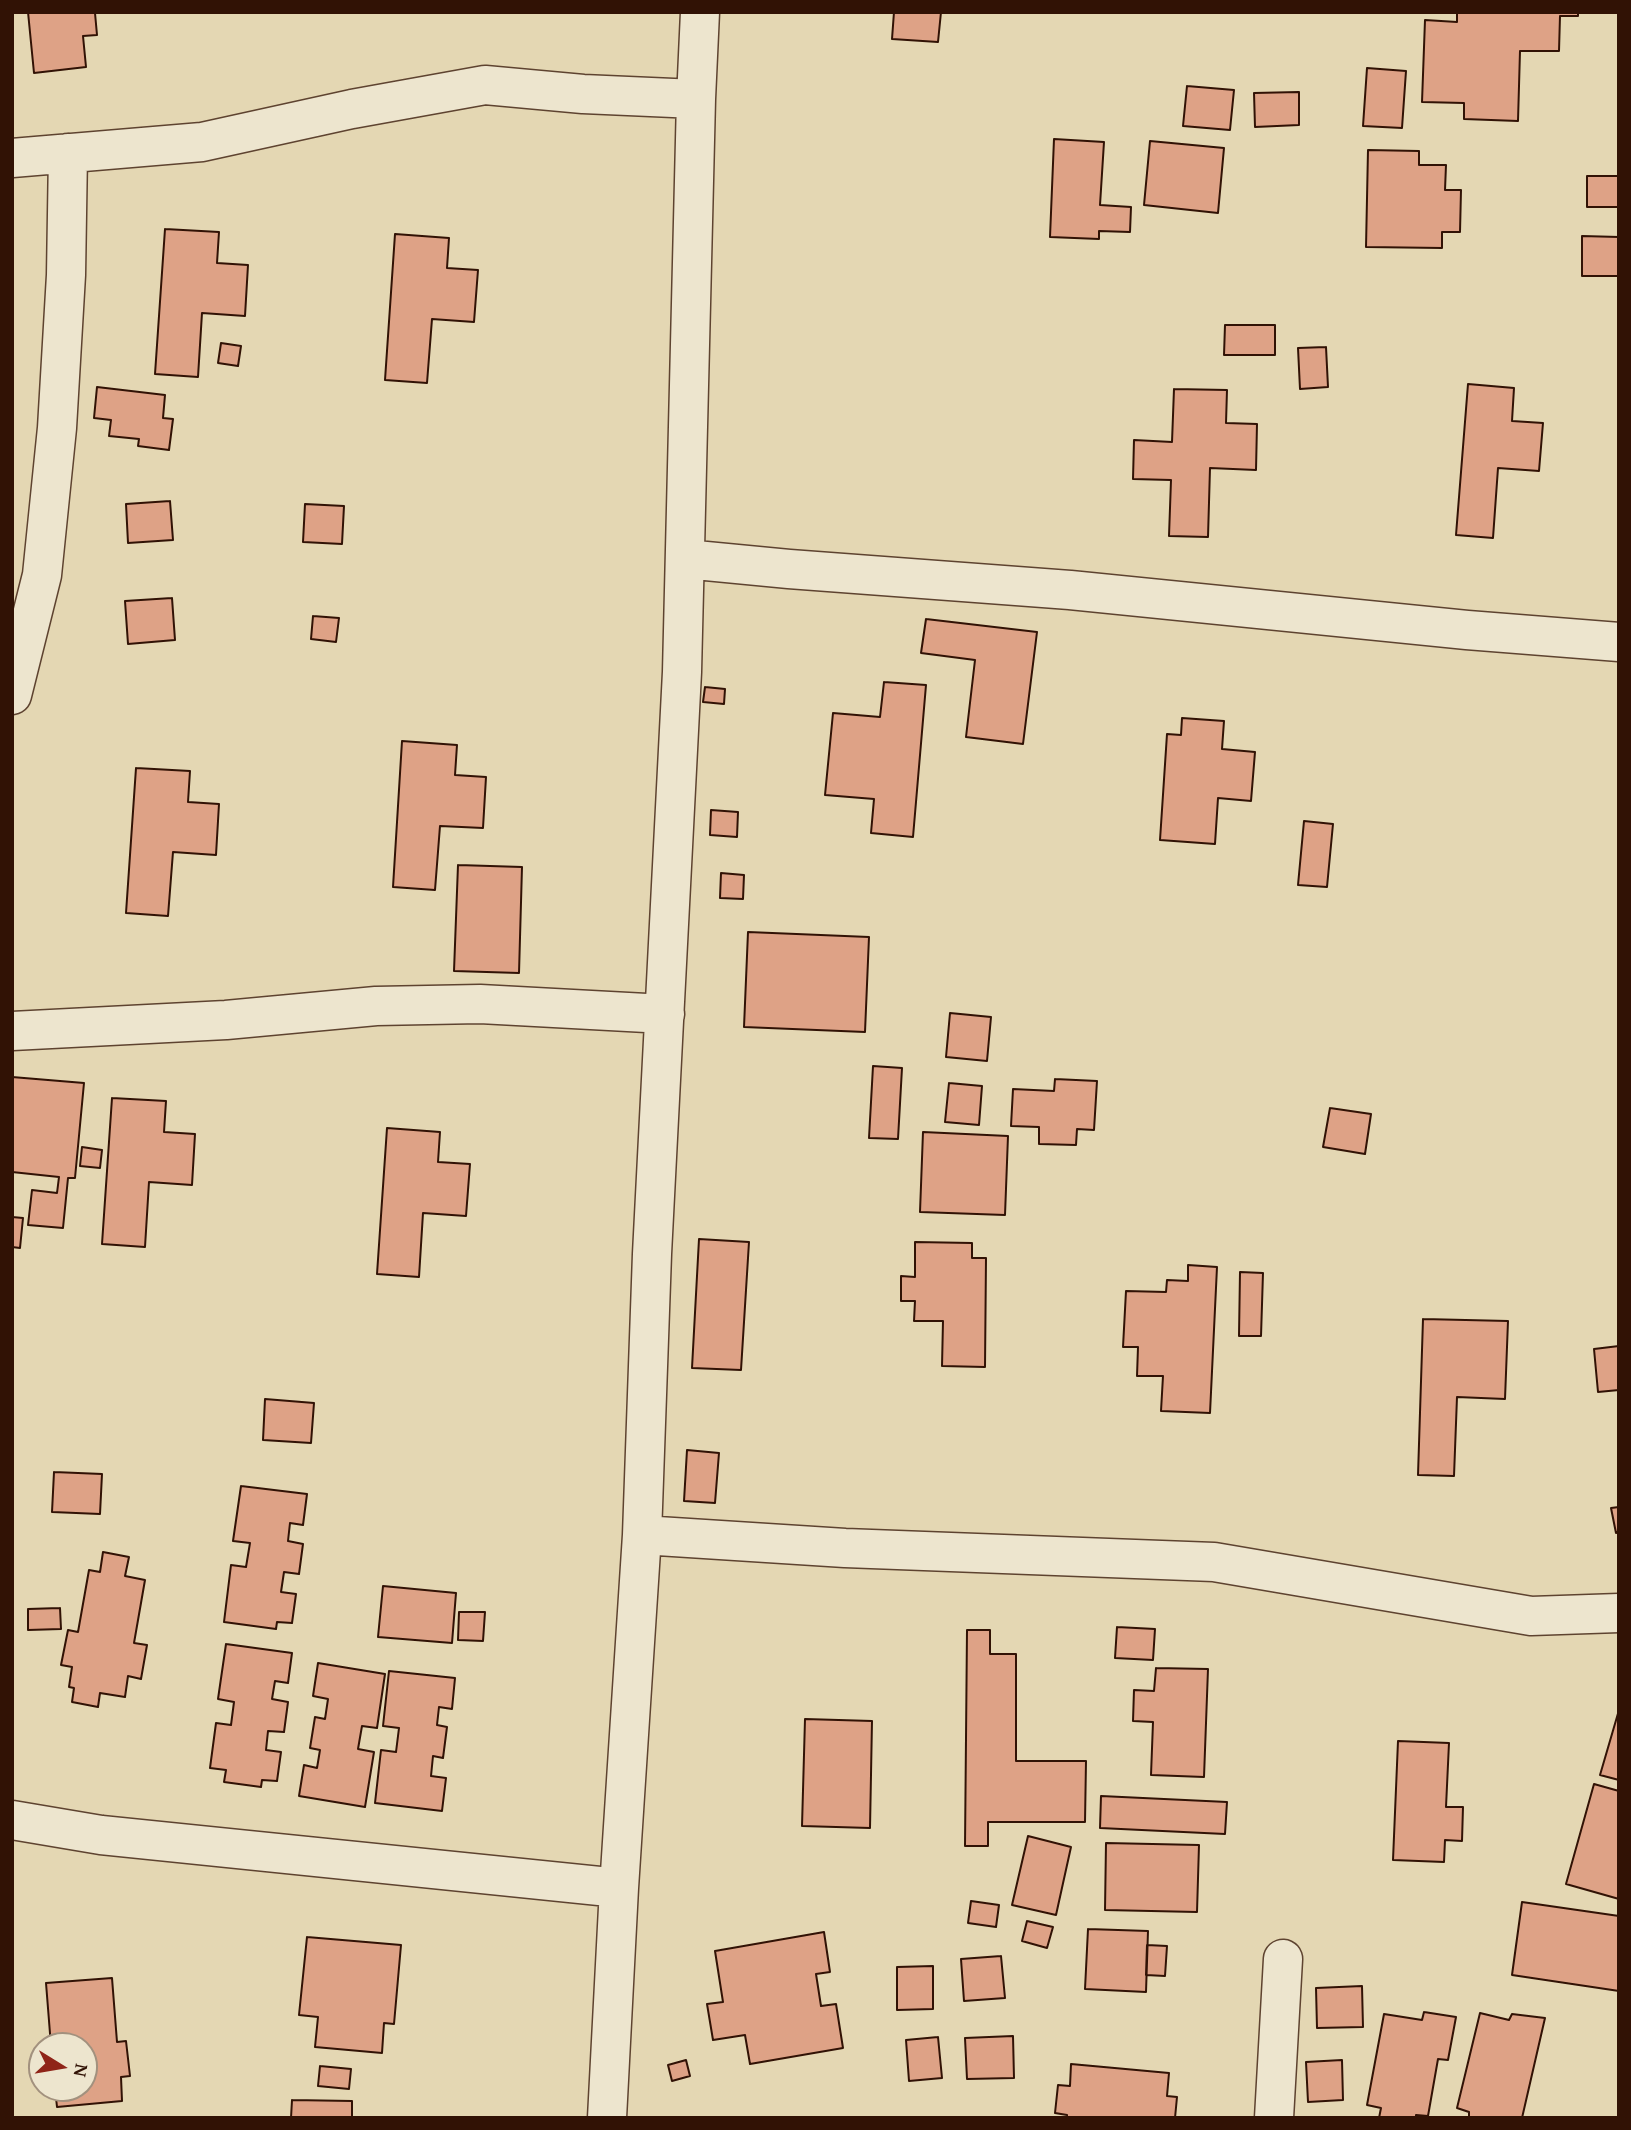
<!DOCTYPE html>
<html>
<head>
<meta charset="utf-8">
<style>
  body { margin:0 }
  #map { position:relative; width:1631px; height:2130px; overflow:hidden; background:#e4d7b3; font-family:"Gentium Book Plus",serif }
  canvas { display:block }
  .frame { position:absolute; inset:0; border:14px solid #311205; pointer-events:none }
  .north { position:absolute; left:28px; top:2032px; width:70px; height:70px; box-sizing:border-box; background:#ede5ce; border:2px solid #a2917e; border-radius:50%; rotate:101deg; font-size:19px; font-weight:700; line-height:28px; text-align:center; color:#311205 }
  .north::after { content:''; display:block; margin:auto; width:24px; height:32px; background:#8f2418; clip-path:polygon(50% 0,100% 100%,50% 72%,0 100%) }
</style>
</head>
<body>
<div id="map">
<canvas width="1631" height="2130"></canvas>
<div class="frame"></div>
<div class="north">N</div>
</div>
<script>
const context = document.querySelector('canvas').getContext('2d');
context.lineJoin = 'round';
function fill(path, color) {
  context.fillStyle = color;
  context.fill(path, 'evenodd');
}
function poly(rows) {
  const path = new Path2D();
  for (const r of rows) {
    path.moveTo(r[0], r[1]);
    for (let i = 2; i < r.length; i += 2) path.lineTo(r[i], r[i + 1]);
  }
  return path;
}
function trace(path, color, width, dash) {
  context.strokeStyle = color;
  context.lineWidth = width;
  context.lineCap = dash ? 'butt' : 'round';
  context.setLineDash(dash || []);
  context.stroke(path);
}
const building = poly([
  [28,12,95,13,97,35,83,36,86,67,34,73,28,12],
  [894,12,941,12,938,42,892,39,894,12],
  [1457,12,1578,12,1578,16,1560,16,1559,51,1520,51,1518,121,1464,119,1464,103,1422,102,1425,20,1457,22,1457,12],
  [1367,68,1406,71,1402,128,1363,126,1367,68],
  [1187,86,1234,90,1230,130,1183,126,1187,86],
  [1299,92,1299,125,1255,127,1254,93,1299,92],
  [1054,139,1104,142,1100,205,1131,207,1130,232,1099,231,1099,239,1050,237,1054,139],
  [1150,141,1224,148,1218,213,1144,205,1150,141],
  [1368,150,1419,151,1419,165,1446,165,1445,190,1461,190,1460,232,1442,232,1442,248,1366,247,1368,150],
  [1587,176,1619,176,1619,207,1587,207,1587,176],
  [165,229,219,232,217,263,248,265,245,316,202,313,198,377,155,374,165,229],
  [395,234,449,238,447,268,478,270,474,322,432,319,427,383,385,380,395,234],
  [1582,236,1619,237,1619,276,1582,276,1582,236],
  [1225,325,1275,325,1275,355,1224,355,1225,325],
  [221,343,241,346,238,366,218,363,221,343],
  [1326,347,1328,387,1300,389,1298,348,1326,347],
  [1468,384,1514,388,1512,421,1543,423,1539,471,1498,468,1493,538,1456,535,1468,384],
  [97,387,165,395,163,418,173,419,169,450,138,446,139,439,109,436,111,420,94,418,97,387],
  [1174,389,1227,390,1226,423,1257,424,1256,470,1210,468,1208,537,1169,536,1171,480,1133,479,1134,440,1172,442,1174,389],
  [170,501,173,540,128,543,126,504,170,501],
  [305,504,344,506,342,544,303,542,305,504],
  [172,598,175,640,128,644,125,601,172,598],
  [313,616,339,618,336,642,311,639,313,616],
  [926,619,1037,632,1023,744,966,737,975,660,921,653,926,619],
  [884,682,926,685,913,837,871,833,874,799,825,795,833,713,880,717,884,682],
  [705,687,725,689,724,704,703,702,705,687],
  [1182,718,1224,721,1222,749,1255,752,1251,801,1218,798,1215,844,1160,840,1167,734,1181,735,1182,718],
  [402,741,457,745,455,775,486,777,483,828,440,826,435,890,393,887,402,741],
  [136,768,190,771,188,802,219,804,216,855,173,852,168,916,126,913,136,768],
  [711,810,738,812,737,837,710,835,711,810],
  [1304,821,1333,824,1327,887,1298,885,1304,821],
  [458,865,522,867,519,973,454,971,458,865],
  [721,873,744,875,743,899,720,898,721,873],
  [748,932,869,937,865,1032,744,1027,748,932],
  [950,1013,991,1017,987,1061,946,1057,950,1013],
  [873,1066,902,1068,898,1139,869,1138,873,1066],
  [12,1077,84,1083,75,1178,68,1178,63,1228,28,1225,32,1190,57,1193,59,1177,12,1172,12,1077],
  [1055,1079,1097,1081,1094,1130,1077,1129,1076,1145,1039,1144,1039,1127,1011,1126,1013,1089,1054,1091,1055,1079],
  [949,1083,982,1086,979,1125,945,1122,949,1083],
  [112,1098,166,1101,164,1132,195,1134,192,1185,149,1182,145,1247,102,1244,112,1098],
  [1330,1108,1371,1114,1365,1154,1323,1147,1330,1108],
  [387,1128,440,1132,438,1162,470,1164,466,1216,423,1213,419,1277,377,1274,387,1128],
  [923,1132,1008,1136,1005,1215,920,1212,923,1132],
  [82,1147,102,1150,100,1168,80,1166,82,1147],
  [12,1217,23,1218,20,1248,12,1247,12,1217],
  [699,1239,749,1242,741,1370,692,1368,699,1239],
  [915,1242,972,1243,972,1258,986,1258,985,1367,942,1366,943,1321,914,1321,915,1301,901,1301,901,1276,915,1277,915,1242],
  [1188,1265,1217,1267,1210,1413,1161,1411,1163,1376,1137,1376,1138,1347,1123,1347,1126,1291,1166,1292,1167,1280,1188,1281,1188,1265],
  [1240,1272,1263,1273,1261,1336,1239,1336,1240,1272],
  [1423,1319,1508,1321,1505,1399,1457,1397,1454,1476,1418,1475,1423,1319],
  [1619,1346,1619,1390,1598,1392,1594,1349,1619,1346],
  [265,1399,314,1403,311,1443,263,1440,265,1399],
  [687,1450,719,1453,715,1503,684,1501,687,1450],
  [54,1472,102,1474,100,1514,52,1512,54,1472],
  [241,1486,307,1494,303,1525,290,1523,288,1541,303,1544,299,1574,284,1572,281,1592,296,1594,292,1623,277,1622,276,1629,224,1622,231,1565,246,1567,250,1543,233,1541,241,1486],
  [1619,1507,1619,1532,1616,1533,1611,1508,1619,1507],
  [103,1552,129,1557,125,1576,145,1580,134,1643,147,1645,141,1679,128,1676,125,1697,100,1693,98,1707,72,1702,74,1688,69,1687,72,1667,61,1665,68,1630,78,1632,89,1570,100,1572,103,1552],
  [383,1586,456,1593,452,1643,378,1637,383,1586],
  [60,1608,61,1629,28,1630,28,1609,60,1608],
  [459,1612,485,1612,483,1641,458,1640,459,1612],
  [1117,1627,1155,1629,1153,1660,1115,1658,1117,1627],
  [967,1630,990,1630,990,1654,1016,1654,1016,1761,1086,1761,1085,1822,988,1822,988,1846,965,1846,967,1630],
  [226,1644,292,1653,288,1683,275,1681,272,1699,288,1702,284,1732,268,1731,266,1750,281,1752,277,1781,262,1780,261,1787,224,1782,226,1770,210,1768,216,1723,231,1725,234,1702,218,1699,226,1644],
  [318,1663,385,1674,377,1728,362,1726,358,1749,374,1752,365,1807,299,1796,304,1765,317,1768,320,1750,310,1748,315,1717,325,1719,328,1699,313,1696,318,1663],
  [1156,1668,1208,1669,1204,1777,1151,1775,1153,1722,1133,1721,1134,1690,1154,1691,1156,1668],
  [389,1671,455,1678,452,1709,439,1707,437,1725,447,1727,443,1758,433,1756,431,1776,446,1778,442,1811,375,1803,381,1750,396,1752,399,1728,383,1726,389,1671],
  [1619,1710,1619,1780,1600,1775,1619,1710],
  [805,1719,872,1721,870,1828,802,1826,805,1719],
  [1398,1741,1449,1743,1446,1807,1463,1807,1462,1841,1445,1840,1444,1862,1393,1860,1398,1741],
  [1594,1784,1619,1791,1619,1899,1566,1884,1594,1784],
  [1101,1796,1227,1802,1225,1834,1100,1828,1101,1796],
  [1028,1836,1071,1847,1056,1915,1012,1905,1028,1836],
  [1106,1843,1199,1845,1197,1912,1105,1910,1106,1843],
  [971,1901,999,1905,996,1927,968,1923,971,1901],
  [1522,1902,1619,1916,1619,1991,1512,1975,1522,1902],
  [1027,1921,1053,1927,1047,1948,1022,1941,1027,1921],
  [1088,1929,1148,1931,1146,1992,1085,1989,1088,1929],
  [824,1932,830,1972,816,1974,821,2006,836,2004,843,2048,750,2064,745,2035,713,2040,707,2004,723,2002,715,1951,824,1932],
  [307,1937,401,1945,394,2024,384,2023,382,2053,315,2047,318,2017,299,2015,307,1937],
  [1147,1945,1167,1946,1165,1976,1146,1975,1147,1945],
  [1001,1956,1005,1998,964,2001,961,1959,1001,1956],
  [933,1966,933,2009,897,2010,897,1967,933,1966],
  [112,1978,117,2042,126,2041,130,2076,121,2077,122,2101,57,2107,55,2088,84,2088,84,2046,51,2046,46,1983,112,1978],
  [1362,1986,1363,2027,1317,2028,1316,1988,1362,1986],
  [1424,2012,1456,2017,1448,2060,1438,2059,1428,2116,1416,2115,1416,2118,1379,2118,1381,2108,1367,2105,1384,2014,1422,2020,1424,2012],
  [1480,2013,1509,2020,1512,2014,1545,2018,1522,2118,1469,2118,1469,2112,1457,2108,1480,2013],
  [1013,2036,1014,2078,967,2079,965,2038,1013,2036],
  [938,2037,942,2078,909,2081,906,2040,938,2037],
  [686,2060,690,2076,672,2081,668,2065,686,2060],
  [1342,2060,1343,2100,1308,2102,1306,2062,1342,2060],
  [1071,2064,1169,2073,1167,2096,1177,2097,1175,2118,1067,2118,1067,2115,1055,2113,1058,2085,1070,2086,1071,2064],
  [320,2066,351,2069,349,2089,318,2086,320,2066],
  [292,2100,352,2101,352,2118,291,2118,292,2100]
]);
fill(building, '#dea286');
trace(building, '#311205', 2);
const street = poly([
  [12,158,202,142,352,109,485,85,583,94,696,99],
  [685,559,789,569,1070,590,1467,630,1619,642],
  [12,695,42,575,57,428,66,275,68,153],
  [12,1031,226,1020,376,1006,480,1004,665,1014],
  [642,1535,845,1548,1214,1562,1531,1616,1619,1613],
  [12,1820,101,1835,619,1888],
  [607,2118,619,1888,642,1535,652,1254,682,672,696,99,700,12],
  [1274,2118,1283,1959]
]);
trace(street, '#5e4330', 41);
trace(street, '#ede5ce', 38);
</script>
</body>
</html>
